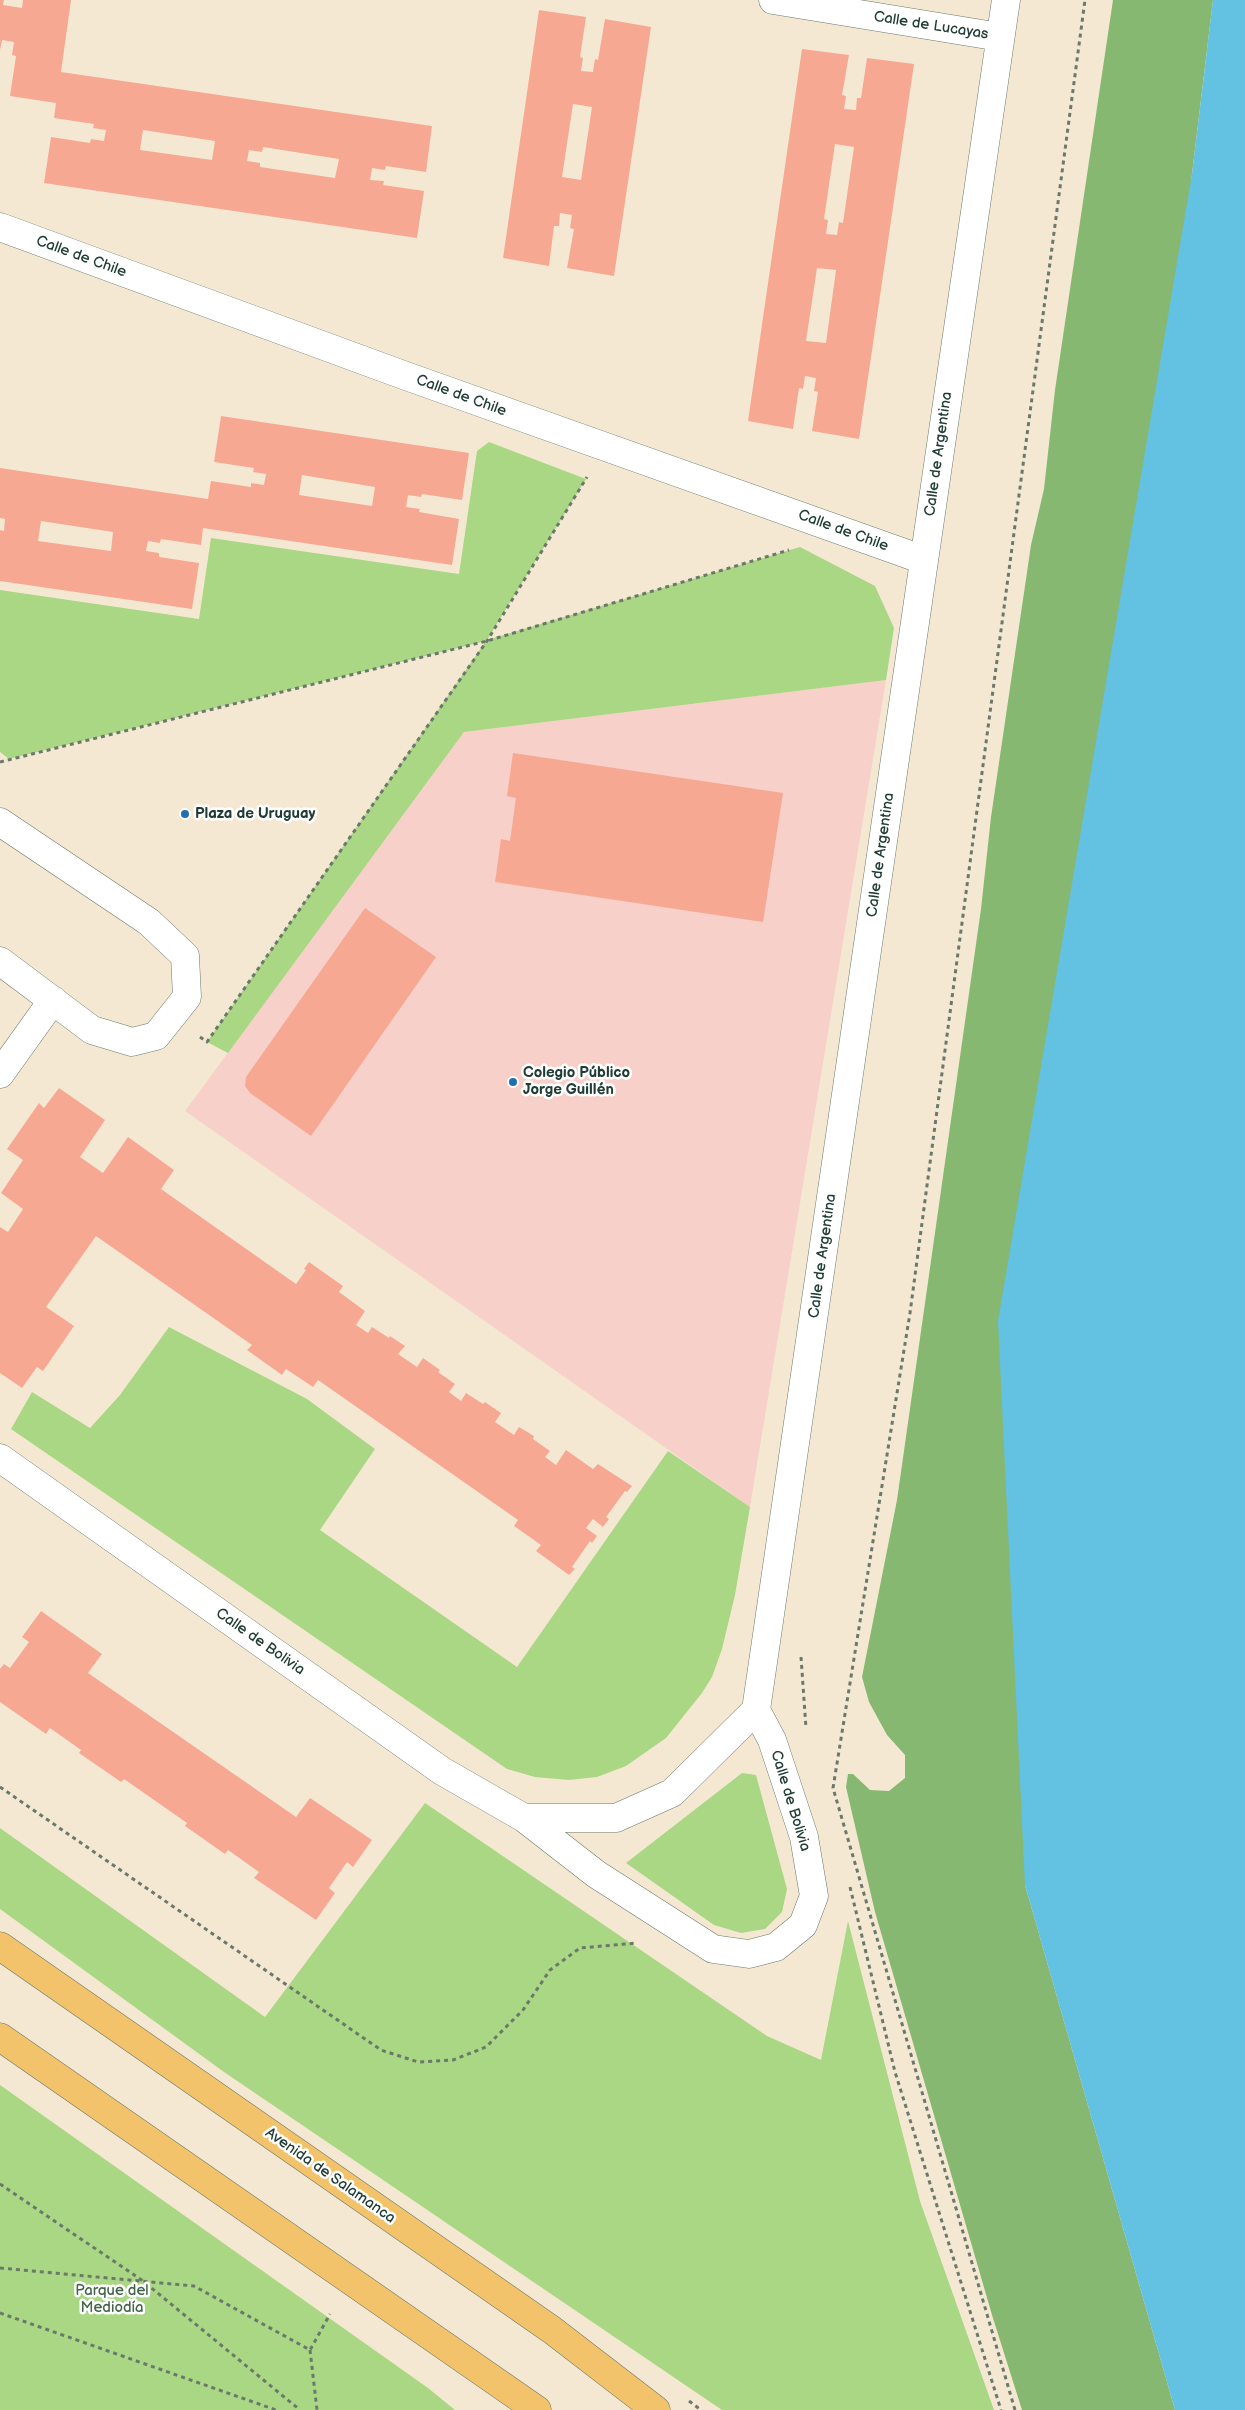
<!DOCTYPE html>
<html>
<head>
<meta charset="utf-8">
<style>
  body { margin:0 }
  canvas { display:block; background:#f5e8d3 }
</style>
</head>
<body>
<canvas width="1245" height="2410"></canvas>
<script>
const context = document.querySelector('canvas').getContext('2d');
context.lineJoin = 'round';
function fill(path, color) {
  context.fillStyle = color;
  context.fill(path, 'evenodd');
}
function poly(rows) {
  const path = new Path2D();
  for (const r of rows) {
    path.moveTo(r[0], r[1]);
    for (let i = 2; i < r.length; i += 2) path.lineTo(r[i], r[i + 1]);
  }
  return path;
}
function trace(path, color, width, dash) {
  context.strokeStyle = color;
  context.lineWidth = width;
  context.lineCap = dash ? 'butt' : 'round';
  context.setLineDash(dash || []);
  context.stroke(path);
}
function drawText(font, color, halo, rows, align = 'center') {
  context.font = font + ' "Balsamiq Sans",sans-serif';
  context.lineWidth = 5;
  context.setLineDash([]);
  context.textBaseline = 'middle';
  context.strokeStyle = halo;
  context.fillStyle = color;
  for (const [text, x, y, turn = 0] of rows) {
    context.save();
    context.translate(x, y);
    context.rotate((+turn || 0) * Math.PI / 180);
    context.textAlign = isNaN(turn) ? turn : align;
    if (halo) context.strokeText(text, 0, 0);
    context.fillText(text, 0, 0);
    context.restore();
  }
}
fill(poly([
  [886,680,750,1507,185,1111,464,732]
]), '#f7d0c9');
fill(poly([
  [489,442,586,479,487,640,800,547,875,586,894,628,886,680,464,732,228,1053,207,1042,486,641,9,759,0,752,0,590,199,619,211,538,459,574,477,451],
  [169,1327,307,1399,375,1449,320,1530,517,1667,668,1451,750,1507,735,1595,722,1649,712,1677,702,1693,666,1738,626,1766,597,1777,569,1780,535,1777,507,1769,11,1429,32,1392,90,1428,120,1395],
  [742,1773,756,1775,787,1889,782,1912,765,1929,741,1933,714,1925,626,1863],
  [425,1803,767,2036,821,2060,848,1921,920,2201,994,2410,722,2410,224,2072,0,1909,0,1828,265,2017],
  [0,2085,428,2388,455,2410,0,2410]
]), '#aad783');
fill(poly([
  [1113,0,1213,0,1192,174,1025,1885,1175,2410,1022,2410,992,2315,875,1912,846,1787,848,1774,853,1774,870,1790,889,1791,905,1778,905,1755,887,1735,869,1702,862,1677,897,1500,981,909,991,817,1031,545,1044,489,1055,390]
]), '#87b871');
fill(poly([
  [1213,0,1245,0,1245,2410,1175,2410,1025,1885,998,1321,1192,174]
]), '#63c1e1');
fill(poly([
  [0,0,4,0,3,5,22,8,23,0,71,0,61,72,432,126,426,172,386,166,385,170,372,168,370,180,384,181,383,185,424,191,417,238,44,183,51,137,90,143,91,139,104,141,106,130,93,128,94,124,54,118,56,103,10,96,16,56,12,55,14,42,2,40,0,50],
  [143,130,215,141,212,160,140,150],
  [263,147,339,159,335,178,260,167,260,163,247,161,249,150,262,152],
  [539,10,586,17,580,57,583,58,581,71,593,72,595,59,598,60,605,19,651,27,614,276,567,268,574,229,570,228,572,215,560,213,559,226,554,226,549,266,503,258],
  [573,104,592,107,581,180,562,177],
  [802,49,849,55,842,95,846,96,844,109,856,110,857,98,861,98,867,58,914,64,859,439,812,431,818,392,814,391,816,378,805,376,803,389,799,388,793,429,748,421],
  [835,144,854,147,843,223,839,222,837,235,826,234,828,220,824,219],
  [817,268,836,270,826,343,806,341],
  [221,416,469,453,462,500,422,494,421,497,408,495,406,507,420,509,419,512,459,519,452,565,203,528,201,545,161,539,160,543,148,541,146,551,159,553,159,557,199,563,192,609,0,581,0,530,4,531,5,519,0,518,0,468,208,499,211,481,251,487,251,483,264,485,266,474,253,472,254,468,214,462],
  [302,475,375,487,372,506,299,495],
  [41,521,113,532,111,551,38,541],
  [513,753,783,793,763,922,495,882,501,839,510,841,516,798,507,796],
  [365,908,436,957,311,1136,250,1093,245,1086,246,1077],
  [59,1088,105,1120,80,1157,103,1173,128,1137,174,1170,161,1189,296,1284,306,1270,304,1269,309,1262,343,1286,339,1292,365,1311,356,1325,368,1333,372,1327,389,1338,390,1336,405,1346,398,1354,417,1367,423,1358,440,1370,438,1372,455,1384,449,1392,461,1401,466,1393,483,1404,485,1402,501,1413,495,1422,514,1435,519,1427,534,1436,533,1439,550,1451,545,1457,556,1465,566,1450,593,1469,598,1464,632,1486,627,1492,625,1491,606,1517,609,1519,603,1527,593,1519,586,1528,597,1536,592,1543,590,1541,572,1567,575,1569,569,1575,536,1551,541,1545,514,1526,518,1520,318,1380,313,1387,286,1369,282,1375,247,1350,252,1345,96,1236,46,1307,74,1326,43,1371,37,1367,22,1388,0,1373,0,1227,8,1232,23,1209,1,1193,23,1160,7,1149,39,1103,44,1108],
  [41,1611,102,1654,88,1673,296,1817,310,1798,372,1840,353,1867,347,1862,329,1888,335,1893,316,1920,254,1878,259,1872,228,1850,225,1854,185,1826,187,1823,124,1779,121,1782,79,1753,81,1750,50,1728,46,1734,0,1702,0,1669,4,1664,10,1668,29,1642,22,1637]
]), '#f7a893');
const street = poly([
  [773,0,1000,37],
  [0,227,406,376,924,560],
  [0,822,149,922,185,956,187,997,156,1036,132,1042,92,1030,0,961],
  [0,1074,53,1000],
  [0,1458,442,1771,524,1818,616,1818,672,1793,756,1710],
  [756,1710,1006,0],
  [524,1818,596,1874,713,1949,749,1954,776,1947,803,1925,814,1896,804,1837,772,1740,756,1710]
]);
const highway = poly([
  [0,1946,552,2330,656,2410],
  [0,2037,537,2410]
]);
trace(street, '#6a796c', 29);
trace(highway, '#6a796c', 29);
trace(poly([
  [0,762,487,641,789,550],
  [200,1037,207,1042,487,641,587,477],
  [801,1657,806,1728],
  [0,1787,381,2050,418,2062,453,2060,486,2047,523,2010,550,1970,580,1948,637,1943],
  [850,1887,895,2072,1001,2410],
  [0,2184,143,2281,300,2410],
  [0,2268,194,2286,310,2350,330,2314],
  [0,2313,276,2410],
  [310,2350,317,2410],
  [689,2401,701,2410],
  [1015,2410,833,1788,910,1313,1085,0]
]), '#6a796c', 3, [4, 4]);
trace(street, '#fff', 28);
trace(highway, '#f2c36a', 28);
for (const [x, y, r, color] of [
  [185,814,5,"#1f6fb2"],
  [513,1082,5,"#1f6fb2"]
]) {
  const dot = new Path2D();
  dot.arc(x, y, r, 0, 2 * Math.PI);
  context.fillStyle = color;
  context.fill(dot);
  trace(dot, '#fff', 2);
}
drawText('15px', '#1f3d34', '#fff', [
  ["Calle de Lucayas",931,26,9],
  ["Calle de Chile",81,257,20],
  ["Calle de Chile",461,396,20],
  ["Calle de Argentina",939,454,-82],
  ["Calle de Chile",843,531,20],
  ["Calle de Argentina",881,855,-82],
  ["Calle de Argentina",823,1256,-82],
  ["Calle de Bolivia",260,1642,35],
  ["Calle de Bolivia",790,1801,73],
  ["Avenida de Salamanca",330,2176,35]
]);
drawText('bold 15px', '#1f3d34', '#fff', [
  ["Plaza de Uruguay",195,814],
  ["Colegio Público",523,1073],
  ["Jorge Guillén",523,1090]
], 'left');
drawText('15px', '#426448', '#fff', [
  ["Parque del",112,2291],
  ["Mediodía",112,2308]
]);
</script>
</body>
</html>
